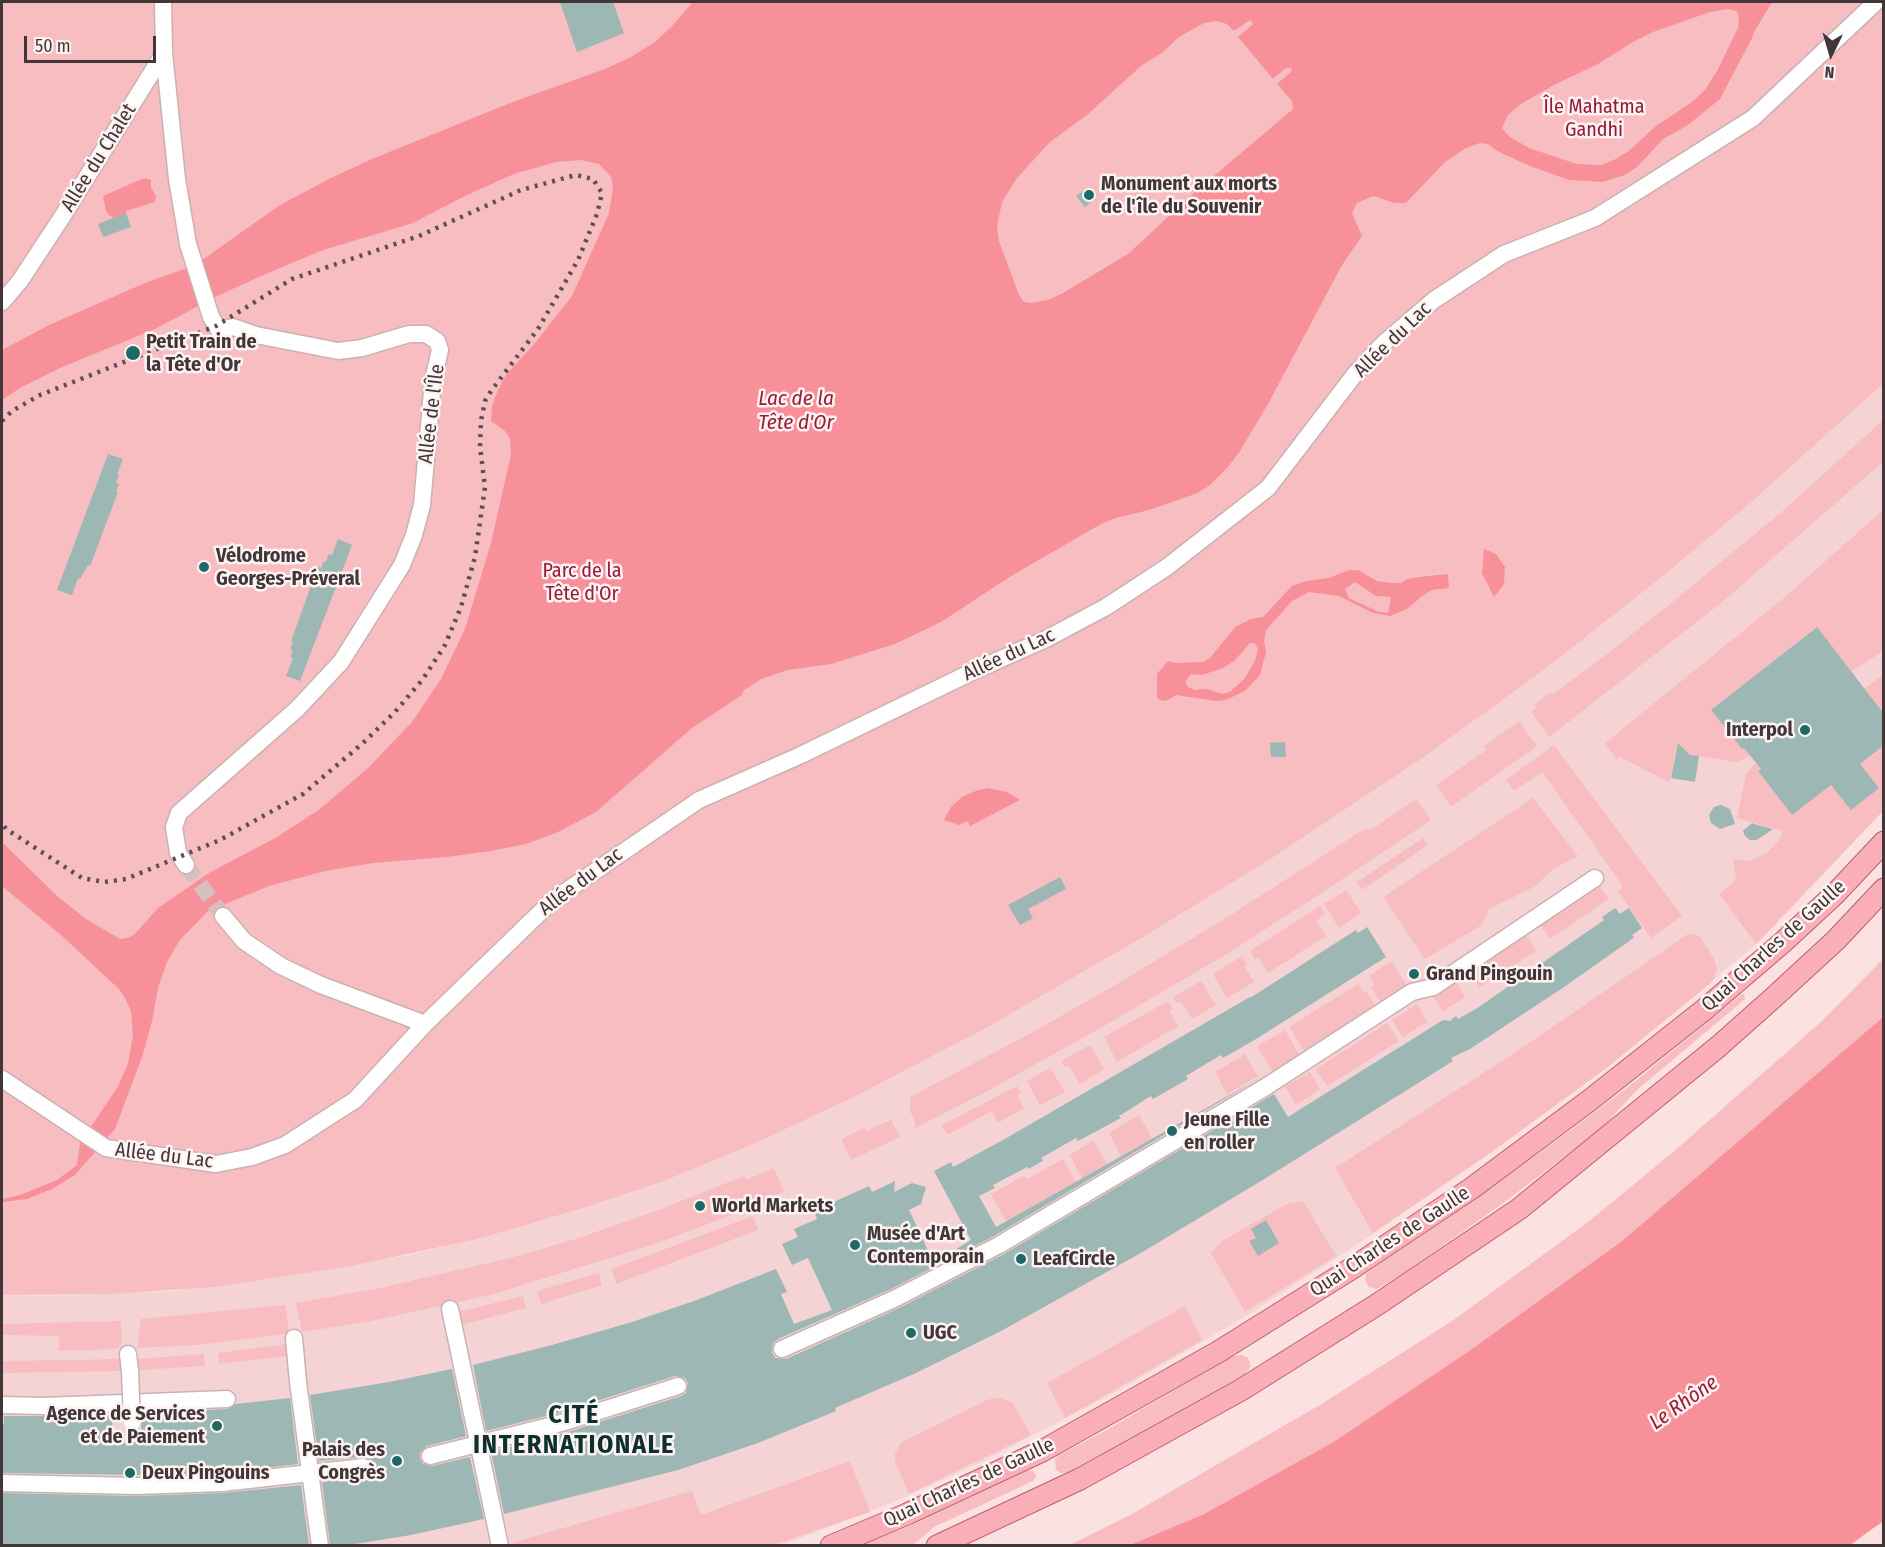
<!DOCTYPE html>
<html>
<head>
<meta charset="utf-8">
<style>
  body { margin:0 }
  #map { position:relative; width:1885px; height:1547px; overflow:hidden; background:#fce1e3; font-family:"Fira Sans Condensed",sans-serif }
  canvas { display:block }
  .frame { position:absolute; inset:0; border:3px solid #423738; pointer-events:none }
  .north { position:absolute; left:1801px; top:24px; width:60px; height:60px; -webkit-text-stroke:4px #fef3f3; paint-order:stroke; rotate:185deg; font-size:16px; font-weight:700; line-height:24px; text-align:center; color:#423738 }
  .north::after { content:''; display:block; margin:auto; width:21px; height:27px; background:#423738; clip-path:polygon(50% 0,100% 100%,50% 72%,0 100%) }
  .scale { position:absolute; left:24px; top:36px; width:132px; height:27px; box-sizing:border-box; border:3px solid #423738; border-top:0; padding-left:8px; font-size:18px; line-height:21px; white-space:nowrap; color:#423738; -webkit-text-stroke:4px #fef3f3; paint-order:stroke }
</style>
</head>
<body>
<div id="map">
<canvas width="1885" height="1547"></canvas>
<div class="frame"></div>
<div class="north">N</div>
<div class="scale">50 m</div>
</div>
<script>
const context = document.querySelector('canvas').getContext('2d');
context.lineJoin = 'round';
function fill(path, color) {
  context.fillStyle = color;
  context.fill(path, 'evenodd');
}
function poly(rows) {
  const path = new Path2D();
  for (const r of rows) {
    path.moveTo(r[0], r[1]);
    for (let i = 2; i < r.length; i += 2) path.lineTo(r[i], r[i + 1]);
  }
  return path;
}
function trace(path, color, width, dash) {
  context.strokeStyle = color;
  context.lineWidth = width;
  context.lineCap = dash ? 'butt' : 'round';
  context.setLineDash(dash || []);
  context.stroke(path);
}
function drawText(font, color, halo, rows, align = 'center') {
  context.font = font + ' "Fira Sans Condensed",sans-serif';
  context.lineWidth = 5;
  context.setLineDash([]);
  context.textBaseline = 'middle';
  context.strokeStyle = halo;
  context.fillStyle = color;
  for (const [text, x, y, turn = 0] of rows) {
    context.save();
    context.translate(x, y);
    context.rotate((+turn || 0) * Math.PI / 180);
    context.textAlign = isNaN(turn) ? turn : align;
    if (halo) context.strokeText(text, 0, 0);
    context.fillText(text, 0, 0);
    context.restore();
  }
}
fill(poly([
  [1883,384,1883,811,1759,942,1609,1066,1481,1160,1364,1240,1248,1315,1114,1393,984,1461,889,1504,782,1545,2,1546,2,1295,53,1296,174,1291,404,1256,478,1239,580,1209,664,1181,756,1143,856,1096,986,1028,1140,939,1272,858,1421,759,1541,672,1657,581,1749,504]
]), '#f5d3d5');
fill(poly([
  [2,2,1883,2,1883,384,1749,504,1657,581,1541,672,1421,759,1272,858,1140,939,986,1028,856,1096,756,1143,664,1181,580,1209,478,1239,351,1266,214,1287,113,1294,2,1295],
  [1883,420,1883,462,1721,603,1549,737,1531,712,1537,707,1535,704,1551,692,1553,694,1598,661,1669,605,1784,510],
  [1883,510,1883,651,1851,672,1816,627,1711,710,1742,749,1744,748,1750,755,1738,762,1690,755,1678,743,1669,782,1620,757,1617,760,1605,743,1785,597],
  [1883,675,1883,714,1864,689],
  [1519,721,1537,746,1451,807,1436,785,1486,750,1484,746],
  [1554,745,1682,916,1651,938,1618,891,1623,886,1543,773,1541,773,1514,791,1506,780],
  [1883,745,1883,811,1756,944,1719,894,1736,880,1733,859,1749,861,1766,854,1779,840,1783,831,1737,818,1746,774,1756,763,1761,769,1758,771,1792,815,1831,785,1878,788,1860,764],
  [1533,798,1578,856,1553,869,1534,887,1489,909,1482,925,1425,959,1383,897],
  [1416,799,1431,820,1317,896,1225,955,1111,1022,984,1093,915,1128,915,1122,910,1111,910,1097,1031,1033,1122,981,1229,916,1366,828,1369,831],
  [1423,838,1428,845,1362,890,1357,882],
  [1597,883,1609,899,1550,939,1540,924],
  [1346,890,1361,913,1339,928,1324,904],
  [1320,906,1325,914,1316,921,1326,936,1268,973,1259,958,1255,959,1250,951],
  [1688,934,1698,935,1714,958,1717,970,1712,982,1609,1066,1504,1143,1373,1233,1335,1168,1513,1054],
  [1526,935,1536,951,1480,987,1469,973],
  [1242,956,1247,964,1244,966,1254,982,1227,998,1213,974],
  [1883,959,1883,1017,1622,1241,1469,1351,1335,1441,1204,1514,1130,1545,1068,1546,1132,1514,1323,1403,1452,1321,1510,1279,1588,1222,1672,1153,1821,1022],
  [1391,961,1410,990,1383,1007,1371,987,1375,985,1369,976],
  [1201,981,1216,1005,1192,1019,1181,1001,1176,1003,1173,997],
  [1456,982,1465,997,1443,1011,1433,996],
  [1358,984,1364,992,1366,991,1378,1009,1307,1055,1289,1027],
  [1742,994,1744,994,1745,999,1637,1090,1603,1127,1502,1204,1399,1276,1377,1289,1369,1287,1365,1280,1366,1274,1371,1270,1467,1205,1575,1127,1633,1083],
  [1168,1001,1173,1009,1170,1012,1178,1026,1117,1062,1104,1037],
  [1417,1004,1427,1022,1403,1037,1392,1020],
  [1387,1023,1399,1041,1327,1086,1316,1069],
  [1285,1030,1301,1058,1274,1074,1257,1046],
  [1090,1045,1104,1069,1080,1084,1069,1066,1065,1067,1061,1061],
  [1245,1054,1258,1076,1227,1094,1215,1072],
  [1050,1068,1065,1092,1040,1105,1027,1081],
  [1310,1072,1320,1089,1296,1105,1285,1087],
  [1017,1086,1021,1093,1017,1095,1024,1108,998,1123,992,1111,947,1135,942,1125],
  [1139,1115,1152,1138,1121,1156,1109,1133],
  [891,1120,900,1137,851,1160,841,1139,864,1128,866,1131],
  [1093,1141,1107,1164,1082,1179,1070,1155],
  [1063,1159,1076,1182,1006,1221,991,1194,1023,1176,1027,1179],
  [774,1168,784,1192,734,1214,655,1244,490,1295,371,1321,302,1332,296,1303,380,1288,510,1258,582,1237,661,1209,744,1176,746,1180],
  [1303,1201,1336,1256,1245,1312,1211,1253,1222,1241,1287,1204],
  [753,1216,758,1230,616,1284,612,1269],
  [599,1273,602,1285,541,1304,537,1291],
  [523,1296,526,1308,461,1325,458,1312],
  [285,1305,289,1329,285,1334,198,1345,137,1348,141,1319],
  [1185,1306,1202,1340,1065,1418,1047,1383],
  [121,1321,122,1344,117,1349,59,1351,59,1336,2,1335,2,1324],
  [287,1344,288,1356,219,1364,218,1353],
  [204,1354,205,1366,138,1370,138,1359],
  [1241,1355,1248,1358,1250,1363,1250,1368,1244,1375,1163,1423,1068,1472,1061,1473,1056,1470,1055,1459,1059,1455,1107,1430,1232,1356],
  [123,1359,124,1371,2,1373,2,1361],
  [995,1398,1001,1398,1013,1403,1031,1435,909,1494,895,1461,895,1453,902,1442,987,1400],
  [850,1461,870,1512,773,1545,516,1546,515,1542,692,1491,701,1515],
  [1029,1470,1033,1471,1036,1475,1033,1481,934,1527,914,1544,909,1546,862,1545,910,1526]
]), '#f7bdc1');
fill(poly([
  [693,2,1772,2,1754,32,1752,38,1720,99,1688,125,1663,139,1637,167,1625,175,1603,182,1569,180,1530,166,1497,151,1488,144,1480,143,1466,148,1445,162,1406,203,1395,203,1373,196,1357,203,1352,213,1362,236,1342,265,1268,404,1240,451,1227,468,1209,486,1195,494,1149,510,1116,518,1101,524,1011,576,941,622,895,644,831,664,788,670,761,679,744,690,742,695,692,728,596,812,558,832,526,844,491,851,447,857,373,863,325,871,269,886,208,911,179,941,167,962,158,988,152,1021,143,1054,115,1129,75,1175,52,1189,27,1199,2,1202,2,1199,20,1195,57,1180,77,1165,80,1143,117,1088,128,1064,133,1035,131,1011,125,998,119,989,61,935,2,886,2,842,57,896,86,919,120,939,127,938,135,934,158,908,209,873,277,837,320,809,368,768,412,722,441,679,465,629,491,543,511,454,510,438,505,431,491,421,492,406,498,390,506,375,535,343,572,296,609,213,613,188,611,177,599,164,581,160,556,162,514,174,465,196,413,223,323,250,261,276,215,297,155,329,60,368,20,388,2,400,2,350,49,325,145,283,187,268,205,258,280,205,333,177,372,159,510,103,605,69,631,57,655,42,671,27],
  [1728,9,1737,11,1739,18,1738,28,1718,69,1705,90,1692,102,1656,126,1630,150,1616,159,1601,165,1577,164,1529,148,1510,137,1502,128,1508,115,1521,104,1554,85,1598,64,1633,42,1653,32,1710,12],
  [1250,20,1253,24,1251,26,1238,37,1273,79,1286,68,1292,68,1291,72,1277,84,1292,101,1293,109,1195,192,1128,254,1063,293,1048,300,1030,303,1024,302,1019,295,999,241,997,226,1002,202,1017,178,1050,142,1087,115,1141,66,1162,53,1179,37,1204,23,1217,21,1227,24,1234,31],
  [144,178,151,180,151,187,156,196,155,202,126,211,126,213,114,218,110,216,106,211,103,196],
  [1484,549,1496,554,1505,567,1504,584,1494,597,1482,573],
  [1349,570,1358,570,1377,581,1393,583,1401,583,1408,579,1419,577,1448,574,1449,588,1432,590,1421,597,1407,609,1390,616,1373,613,1339,596,1309,592,1292,601,1266,630,1264,641,1266,652,1260,675,1245,691,1226,700,1216,701,1176,695,1166,701,1160,700,1157,697,1157,674,1168,661,1176,663,1203,662,1210,658,1235,627,1251,619,1263,617,1292,586,1306,581,1329,578],
  [1355,582,1376,596,1391,597,1388,613,1379,612,1349,598,1345,589],
  [1250,643,1255,643,1258,649,1255,661,1245,678,1230,692,1223,694,1207,689,1195,690,1188,687,1185,682,1191,674,1202,675,1223,668,1234,661],
  [988,788,1007,792,1020,800,970,826,967,821,959,825,944,820,951,807,962,797,978,790],
  [1883,1017,1884,1521,1872,1529,1849,1546,1130,1545,1204,1514,1335,1441,1469,1351,1622,1241]
]), '#f8909a');
fill(poly([
  [560,2,613,2,624,33,577,52],
  [1087,188,1095,199,1085,207,1076,196],
  [126,213,131,227,103,237,98,224],
  [108,454,123,459,117,474,119,476,116,483,119,484,116,491,118,492,90,566,88,565,80,579,78,578,72,595,57,590],
  [338,539,352,545,300,681,286,676,293,658,290,657,293,651,290,649,293,642,291,641,318,567,321,568,324,561,326,562,329,554,332,555],
  [1817,627,1884,714,1884,745,1860,764,1879,788,1851,810,1831,785,1792,815,1758,771,1761,769,1744,748,1742,749,1711,710],
  [1285,742,1286,757,1271,757,1270,743],
  [1678,743,1690,755,1699,756,1695,782,1671,778],
  [1721,805,1730,809,1735,824,1720,829,1711,823,1709,815,1714,807],
  [1752,823,1758,825,1773,829,1757,840,1750,840,1745,836,1743,831],
  [1060,877,1066,889,1028,909,1033,918,1020,925,1008,905],
  [1615,908,1620,914,1629,908,1642,928,1632,935,1634,937,1628,942,1564,987,1470,1049,1451,1058,1453,1061,1415,1085,1261,1181,1139,1254,1001,1331,916,1373,835,1408,836,1411,758,1443,678,1470,504,1514,491,1452,568,1432,681,1396,686,1393,688,1383,685,1378,675,1376,562,1412,486,1431,473,1365,552,1345,632,1322,697,1300,776,1269,787,1292,781,1294,794,1324,832,1310,808,1258,792,1265,782,1244,798,1237,794,1229,817,1219,814,1211,869,1186,872,1192,895,1181,894,1192,912,1183,926,1187,921,1204,909,1210,934,1263,971,1240,934,1171,951,1162,953,1167,1003,1140,1250,997,1250,998,1356,930,1358,933,1367,927,1386,957,1256,1039,1223,1058,1221,1055,1209,1062,1186,1076,1188,1079,1153,1099,1151,1096,1119,1116,1121,1118,1078,1141,1076,1138,1041,1158,1043,1161,1028,1169,1027,1167,993,1185,995,1188,979,1196,996,1227,1263,1076,994,1236,889,1290,778,1339,773,1343,772,1353,776,1358,786,1359,899,1308,1004,1254,1274,1094,1288,1117,1443,1020,1450,1021,1456,1016,1458,1019,1476,1009,1604,920,1602,917],
  [1266,1220,1279,1243,1258,1256,1249,1241,1256,1238,1251,1229],
  [452,1369,466,1436,427,1446,420,1453,420,1458,423,1464,432,1466,470,1457,484,1519,411,1535,348,1545,330,1545,322,1482,365,1477,372,1472,373,1465,368,1458,362,1457,319,1461,310,1395,389,1382],
  [290,1398,298,1464,221,1473,136,1475,2,1473,2,1424,4,1424,4,1416,44,1416,112,1414,113,1443,140,1442,142,1413,227,1409,236,1404],
  [301,1485,309,1545,2,1545,2,1493,136,1496,223,1493]
]), '#9cb7b4');
trace(poly([
  [186,865,223,916]
]), '#d7bfc1', 16, [16, 8]);
const minor = poly([
  [164,53,177,179,188,244,211,317,219,330,233,327,256,335,338,351,362,348,409,334,426,334,437,341,440,350,433,380,422,505,414,535,402,565,341,662,297,709,179,813,174,827,178,853,186,865],
  [2,302,20,281,62,217,164,53,163,2],
  [223,916,244,941,281,966,321,985,425,1024],
  [2,1079,106,1148,216,1164,252,1157,285,1145,355,1100,425,1024,553,900,699,800,801,755,976,670,1046,639,1106,607,1167,567,1268,488,1355,374,1384,343,1434,300,1504,254,1595,218,1753,118,1876,2],
  [450,1309,500,1546],
  [294,1338,298,1382,320,1546],
  [782,1349,894,1299,999,1245,1264,1088,1412,992,1433,987,1595,878],
  [128,1354,130,1371],
  [2,1405,44,1406,227,1399],
  [430,1456,565,1422,678,1386],
  [2,1483,136,1486,222,1483,363,1467]
]);
const major = poly([
  [831,1546,907,1514,1042,1451,1218,1352,1354,1267,1472,1188,1590,1100,1705,1009,1782,943,1834,895,1884,842],
  [937,1546,1080,1479,1241,1390,1378,1304,1519,1209,1719,1046,1773,998,1836,940,1884,889]
]);
trace(minor, '#cab1b2', 19);
trace(major, '#b7616b', 23);
trace(minor, '#fff', 16);
trace(major, '#faaeb7', 21);
trace(poly([
  [2,421,12,411,40,395,216,326,292,279,419,236,521,190,576,175,593,179,602,193,597,214,578,260,538,329,491,391,485,401,481,421,480,447,485,487,475,557,461,607,445,645,423,679,395,712,363,743,303,794,220,840,126,879,104,882,82,878,6,829,2,823]
]), '#5d5051', 4.5, [3, 6]);
const minorBridge = poly([
  [130,1371,132,1422]
]);
trace(minorBridge, '#cab1b2', 19, []);
trace(minorBridge, '#fff', 16);
for (const [x, y, r, color] of [
  [1089,195,6,"#1d6965"],
  [133,353,8,"#1d6965"],
  [204,567,6,"#1d6965"],
  [1805,730,6,"#1d6965"],
  [1414,974,6,"#1d6965"],
  [1172,1131,6,"#1d6965"],
  [700,1206,6,"#1d6965"],
  [855,1245,6,"#1d6965"],
  [1021,1259,6,"#1d6965"],
  [911,1333,6,"#1d6965"],
  [217,1426,6,"#1d6965"],
  [397,1461,6,"#1d6965"],
  [130,1473,6,"#1d6965"]
]) {
  const dot = new Path2D();
  dot.arc(x, y, r, 0, 2 * Math.PI);
  context.fillStyle = color;
  context.fill(dot);
  trace(dot, '#fef3f3', 2);
}
drawText('20px', '#961b38', '#fef3f3', [
  ["Île Mahatma",1594,107],
  ["Gandhi",1594,130],
  ["Parc de la",582,571],
  ["Tête d'Or",582,594]
]);
drawText('20px', '#423738', '#fef3f3', [
  ["Allée du Chalet",99,158,-58],
  ["Allée du Lac",1393,340,-44],
  ["Allée de l'Île",432,414,-83],
  ["Allée du Lac",1009,655,-25],
  ["Allée du Lac",581,882,-37],
  ["Quai Charles de Gaulle",1774,946,-42],
  ["Allée du Lac",164,1156,7],
  ["Quai Charles de Gaulle",1390,1242,-33],
  ["Quai Charles de Gaulle",969,1483,-25]
]);
drawText('bold 20px', '#423738', '#fef3f3', [
  ["Monument aux morts",1101,184],
  ["de l'île du Souvenir",1101,207],
  ["Petit Train de",146,342],
  ["la Tête d'Or",146,365],
  ["Vélodrome",216,556],
  ["Georges-Préveral",216,579],
  ["Interpol",1793,730,"right"],
  ["Grand Pingouin",1426,974],
  ["Jeune Fille",1184,1120],
  ["en roller",1184,1143],
  ["World Markets",712,1206],
  ["Musée d'Art",867,1234],
  ["Contemporain",867,1257],
  ["LeafCircle",1033,1259],
  ["UGC",923,1333],
  ["Agence de Services",205,1414,"right"],
  ["et de Paiement",205,1437,"right"],
  ["Palais des",385,1450,"right"],
  ["Congrès",385,1473,"right"],
  ["Deux Pingouins",142,1473]
], 'left');
drawText('italic 21px', '#971d39', '#fef3f3', [
  ["Lac de la",796,399],
  ["Tête d'Or",796,423],
  ["Le Rhône",1684,1403,-35]
]);
context.letterSpacing = '1.5px';
drawText('bold 26px', '#0c302e', '#fef3f3', [
  ["CITÉ",574,1416],
  ["INTERNATIONALE",574,1446]
]);
context.letterSpacing = '0px';
</script>
</body>
</html>
